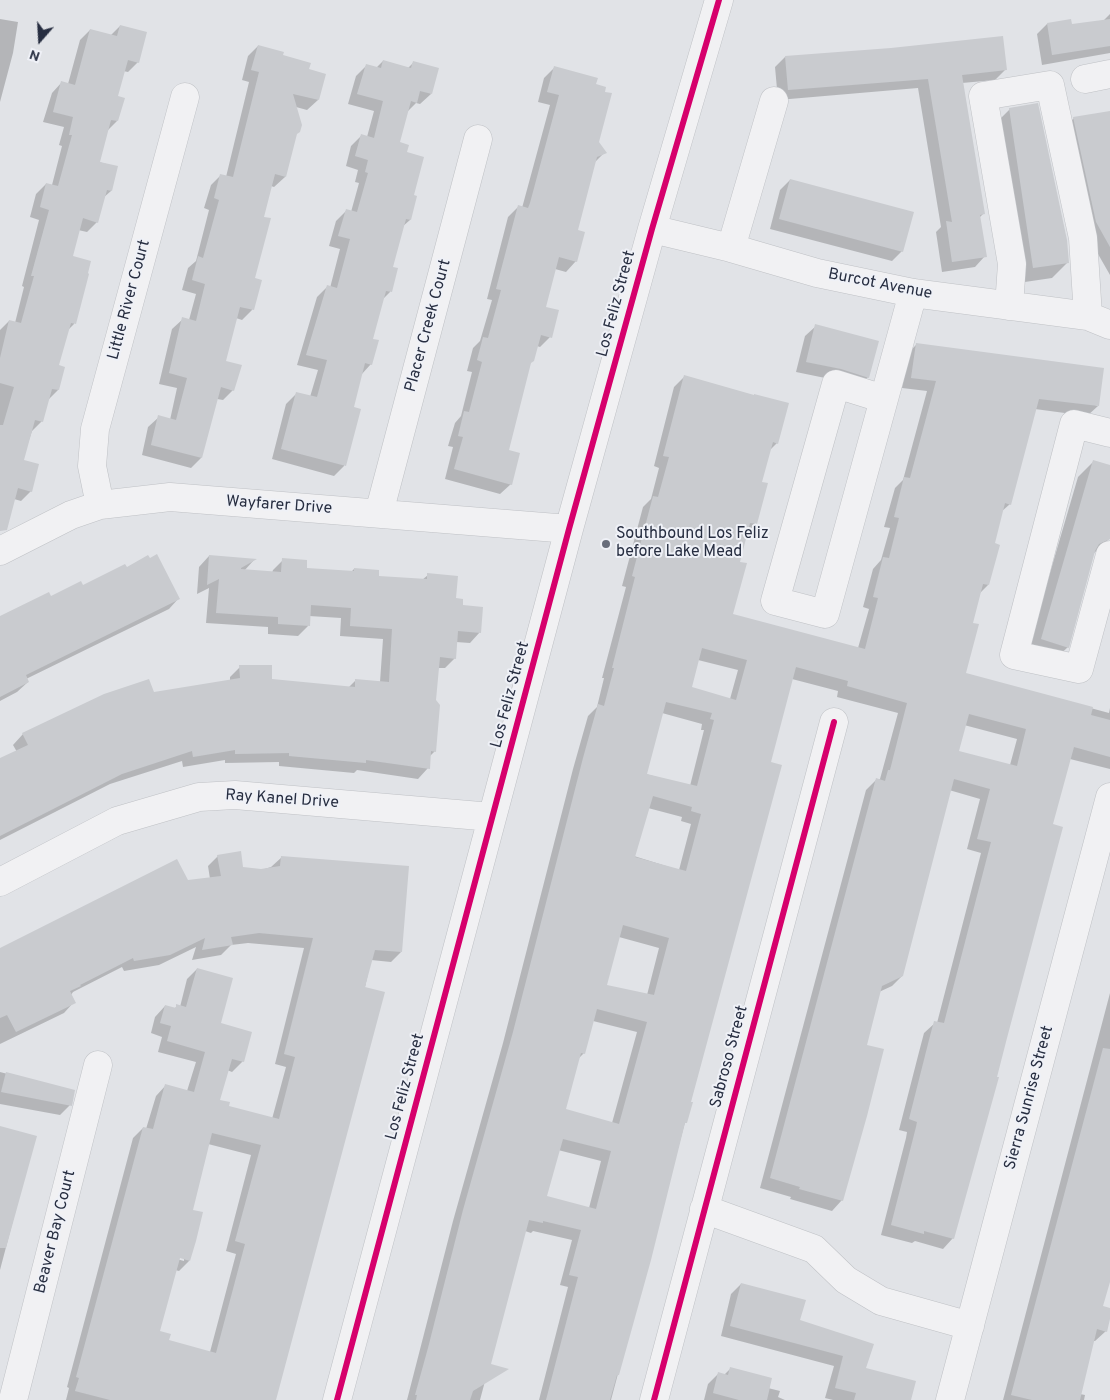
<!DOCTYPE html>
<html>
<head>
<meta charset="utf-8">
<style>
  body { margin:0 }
  #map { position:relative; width:1110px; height:1400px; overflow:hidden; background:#e1e3e7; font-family:Overpass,sans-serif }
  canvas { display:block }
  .north { position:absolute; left:15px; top:15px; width:50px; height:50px; -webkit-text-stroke:4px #eff1f7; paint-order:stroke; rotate:199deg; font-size:14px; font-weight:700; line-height:20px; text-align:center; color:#272e41 }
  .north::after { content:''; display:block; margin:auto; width:18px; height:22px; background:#272e41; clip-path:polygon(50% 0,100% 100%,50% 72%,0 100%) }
</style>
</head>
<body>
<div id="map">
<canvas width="1110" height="1400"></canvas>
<div class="north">N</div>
</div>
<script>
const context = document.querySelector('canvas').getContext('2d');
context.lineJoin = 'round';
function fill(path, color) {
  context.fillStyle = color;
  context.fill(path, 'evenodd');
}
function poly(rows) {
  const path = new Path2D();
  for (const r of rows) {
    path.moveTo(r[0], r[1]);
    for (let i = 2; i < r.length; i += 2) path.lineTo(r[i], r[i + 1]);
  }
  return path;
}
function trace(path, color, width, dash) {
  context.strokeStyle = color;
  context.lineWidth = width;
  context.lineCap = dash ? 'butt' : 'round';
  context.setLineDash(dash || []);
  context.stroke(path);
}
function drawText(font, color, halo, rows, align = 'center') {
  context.font = font + ' Overpass,sans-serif';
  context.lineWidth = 4;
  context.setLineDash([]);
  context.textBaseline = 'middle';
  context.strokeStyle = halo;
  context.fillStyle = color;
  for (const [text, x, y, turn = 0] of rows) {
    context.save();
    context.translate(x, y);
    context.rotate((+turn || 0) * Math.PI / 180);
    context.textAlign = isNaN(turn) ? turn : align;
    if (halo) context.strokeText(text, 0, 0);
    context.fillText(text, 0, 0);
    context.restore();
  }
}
fill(poly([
  [1110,14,1110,53,1042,65,1037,34,1047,24,1071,26,1103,21],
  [0,19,18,22,13,53,0,102],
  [120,26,138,62,128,72,123,71,117,97,117,121,107,131,99,162,117,167,111,191,103,198,97,222,87,232,78,230,72,257,74,324,67,331,58,366,58,390,48,400,42,421,32,431,22,461,31,491,21,501,14,499,0,511,0,330,9,321,15,323,24,287,22,286,39,220,30,217,36,194,46,184,52,185,62,146,59,145,64,127,43,122,52,93,62,82,68,84,80,40,90,30,110,36],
  [258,46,308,70,318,100,307,110,296,107,296,134,285,177,274,187,271,186,263,217,254,279,260,281,252,310,242,320,236,318,224,361,233,390,223,400,217,399,201,458,191,468,142,455,148,427,159,417,170,420,177,388,159,384,172,329,183,319,189,320,196,294,182,290,188,268,196,261,209,210,204,208,211,185,221,175,226,177,249,82,242,80,248,56],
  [785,57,1005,70,995,80,962,83,984,213,979,218,985,256,975,267,942,272,936,232,941,227,918,88,778,100,775,67],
  [383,61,408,68,413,63,431,94,420,104,416,103,407,112,399,143,406,153,413,196,410,220,402,227,391,268,390,292,383,299,372,340,371,364,361,375,352,408,344,466,334,476,272,459,286,404,297,393,310,397,318,370,297,365,317,297,327,287,330,288,340,249,329,246,336,221,346,211,351,212,359,183,355,182,358,170,346,166,351,146,361,136,367,137,374,111,348,104,356,76,366,66,376,68],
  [554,68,595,85,598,142,605,152,595,162,576,231,576,261,566,272,555,269,544,308,550,337,540,347,537,346,530,364,507,451,511,484,500,494,445,479,453,447,448,446,455,423,461,416,472,372,467,371,473,348,480,341,492,300,487,299,508,217,518,207,522,208,550,105,538,102,544,78],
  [1010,109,1068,262,1052,278,1018,283,995,124],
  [1074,118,1110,124,1110,275,1086,233,1063,129],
  [790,180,902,251,892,261,770,229,780,190],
  [816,326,868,377,858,388,830,379,796,372,805,336],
  [916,345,1098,406,1087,416,1035,409,1010,504,1001,512,993,544,988,585,979,594,971,623,965,674,1109,713,1110,708,1110,769,1070,759,1052,825,953,1238,943,1249,915,1241,912,1243,881,1235,906,1138,907,1132,899,1130,919,1052,924,1033,935,1023,937,1023,981,853,967,849,980,799,949,790,902,976,892,986,879,992,865,1046,842,1200,832,1211,790,1199,791,1197,760,1188,866,790,876,780,880,779,898,713,837,697,838,691,792,679,769,763,780,766,611,1400,539,1400,568,1287,560,1285,572,1240,533,1231,531,1233,525,1231,480,1400,407,1400,453,1221,503,1043,573,769,588,716,597,707,604,678,602,678,626,587,622,586,643,507,651,499,659,468,654,466,674,387,685,376,777,443,769,451,760,483,756,524,747,533,739,562,732,615,858,648,869,609,863,607,873,569,881,560,890,528,884,527,895,488,903,480,927,391,902,388,906,355],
  [698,660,738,670,730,699,691,688],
  [662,713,702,724,701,730,704,730,690,786,646,774],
  [964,725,1017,739,1010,765,958,752],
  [648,808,682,817,681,821,691,824,679,870,634,856],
  [619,937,659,948,647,995,606,986],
  [593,1021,637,1032,612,1123,565,1110,578,1059,584,1053],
  [558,1150,601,1161,589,1208,546,1197],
  [1094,461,1110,466,1110,535,1109,539,1092,555,1068,647,1052,662,1026,655,1078,477],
  [209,556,254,560,244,571,272,573,273,570,283,560,306,569,351,572,354,569,378,577,422,580,428,575,454,599,480,632,470,643,456,642,455,658,445,668,438,668,434,700,435,751,430,756,428,768,418,779,357,770,354,773,279,766,279,762,225,763,225,760,183,767,182,761,110,784,0,840,0,760,17,752,13,745,23,734,153,694,230,681,230,677,240,667,271,680,348,688,356,680,380,682,383,639,340,636,341,618,309,616,308,626,298,636,268,634,268,627,206,623,209,588,197,594,199,567],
  [126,568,179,598,169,609,26,679,28,682,17,692,0,701,0,620],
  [218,856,242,868,261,870,271,867,282,857,401,952,391,962,371,960,274,1400,66,1400,69,1388,67,1387,133,1138,143,1128,146,1129,156,1096,166,1085,187,1091,196,1062,158,1052,162,1037,151,1033,155,1017,165,1006,174,1009,177,1006,180,1007,187,979,197,969,219,1024,243,1061,232,1072,227,1070,218,1101,227,1107,272,1119,286,1067,275,1064,304,948,248,943,231,945,221,955,192,960,196,947,159,965,124,971,122,967,73,992,71,995,74,1002,64,1013,0,1044,0,949,188,881,210,879,208,866],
  [208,1144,251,1155,226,1251,236,1254,210,1352,168,1341,158,1332,175,1270,179,1271,189,1261,191,1210],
  [174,1256,184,1258,184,1261,173,1258],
  [1110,993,1110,1275,1101,1307,1110,1309,1110,1314,1106,1331,1095,1341,1093,1341,1080,1394,1085,1395,1084,1400,1003,1400],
  [0,1072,74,1091,70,1105,60,1115,0,1104],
  [0,1127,35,1137,0,1270],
  [741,1284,799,1321,910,1400,833,1400,825,1398,834,1366,721,1336,731,1294],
  [731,1368,768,1388,780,1391,778,1397,785,1400,704,1400,708,1384,718,1374,724,1375]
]), '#0003');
fill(poly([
  [1071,19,1072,24,1110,19,1110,46,1052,55,1047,23],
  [120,25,147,32,139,63,128,60,118,96,125,98,118,121,111,120,100,162,118,166,112,191,107,190,98,223,83,218,73,256,91,261,88,273,89,274,76,324,71,323,59,365,65,367,59,390,52,389,43,422,35,420,24,460,39,464,32,492,18,488,7,530,0,531,0,425,3,425,14,387,0,383,0,358,9,320,21,323,34,276,31,276,49,210,40,207,46,183,58,186,72,135,69,135,73,117,53,112,61,81,75,85,90,29,117,36],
  [1003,36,1007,70,962,75,985,214,980,215,987,257,952,262,946,221,952,222,928,79,788,90,785,56,891,48],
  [258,45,284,52,283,55,311,63,309,69,326,74,319,100,293,94,302,125,300,132,297,134,286,177,275,174,264,217,271,218,255,278,262,280,254,310,240,307,226,361,242,365,234,391,221,387,202,458,151,445,158,415,176,420,187,378,169,373,182,317,196,321,205,284,192,280,198,256,203,258,219,200,214,198,220,174,233,177,259,72,251,70],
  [383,60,411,68,413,61,439,68,432,94,420,91,417,103,411,101,400,142,409,145,407,152,424,157,414,195,417,196,411,220,406,219,393,267,398,268,392,292,386,291,373,339,379,340,372,365,365,363,354,407,361,409,346,466,281,449,296,392,317,397,327,360,306,355,327,285,337,288,350,239,338,236,346,209,357,212,368,173,365,172,368,160,355,156,361,134,374,138,383,101,357,94,366,64,381,68],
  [554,66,598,78,596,84,606,87,605,92,612,93,599,142,607,153,597,157,578,230,585,232,577,262,559,257,546,307,559,310,552,338,541,335,534,361,531,363,509,450,520,453,512,485,454,469,463,437,458,436,464,411,469,412,482,362,477,360,483,337,488,338,501,290,496,289,518,205,528,208,530,203,559,95,547,92],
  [1038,103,1067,240,1069,263,1033,268,1009,108],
  [1110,111,1110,247,1096,222,1073,117],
  [790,179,914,212,903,252,779,219],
  [815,324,879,341,869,378,841,369,806,362],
  [916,343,1104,368,1099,406,1039,399,1011,505,1005,503,995,543,1000,545,989,585,983,584,973,623,979,624,966,673,1093,707,1091,715,1110,720,1110,757,1074,747,1053,824,1063,827,1007,1038,997,1077,999,1077,954,1239,924,1231,924,1234,891,1225,916,1127,917,1122,909,1119,929,1040,934,1021,944,1023,991,842,977,839,990,789,954,779,903,976,882,986,867,1045,884,1049,867,1116,843,1201,799,1189,800,1187,770,1178,876,778,885,781,888,770,890,770,907,703,847,686,848,681,796,667,771,762,782,765,691,1102,693,1102,687,1123,685,1123,651,1260,619,1375,617,1375,610,1400,546,1400,578,1277,569,1275,581,1230,543,1221,543,1223,529,1220,491,1364,509,1369,473,1391,470,1400,416,1400,417,1395,415,1395,428,1348,463,1210,513,1032,583,758,598,704,604,706,614,668,612,668,635,577,632,576,653,496,658,497,669,457,663,456,684,375,754,395,754,394,789,403,778,444,773,442,762,482,768,483,757,524,750,523,740,562,747,563,733,614,865,649,878,598,873,597,883,557,889,558,899,518,894,517,904,477,910,478,936,381,911,378],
  [702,648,747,660,736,700,692,687],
  [666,702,712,713,710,719,714,720,697,786,647,774],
  [969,714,1026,729,1017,766,959,751],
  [653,796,692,807,691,811,701,814,686,871,635,857],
  [623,925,669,938,654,995,607,985],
  [597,1009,647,1022,619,1124,566,1109,581,1053,585,1054],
  [563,1139,611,1151,596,1209,547,1196],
  [1093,460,1110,465,1110,539,1099,544,1095,551,1069,648,1041,639],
  [157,554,180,599,26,675,29,682,0,697,0,616,49,592,51,596,81,581,83,585,125,564,127,567,148,555,150,558],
  [209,555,257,559,241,568,241,569,281,572,282,558,307,560,307,568,354,571,354,568,379,570,379,576,427,579,427,573,458,576,456,598,463,599,463,605,483,607,481,633,458,631,456,659,440,657,436,700,440,705,436,752,431,751,430,769,366,760,366,763,289,756,289,753,235,754,235,750,193,757,192,751,122,774,0,836,0,758,28,745,22,733,104,694,149,679,154,692,240,678,239,665,272,665,272,679,355,687,355,679,389,682,392,629,350,626,351,608,311,605,310,626,278,624,278,617,216,613,219,579,207,585],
  [241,851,243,867,261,869,280,866,281,856,409,866,402,952,375,950,365,987,385,992,276,1400,110,1400,75,1391,79,1378,76,1377,143,1127,153,1129,165,1084,194,1092,205,1052,167,1041,171,1026,160,1023,165,1005,176,1008,176,1004,186,1007,197,968,233,978,221,1023,252,1032,244,1062,232,1059,220,1100,230,1102,229,1106,279,1119,295,1057,284,1054,313,938,259,933,231,937,233,945,202,950,205,938,170,955,134,961,133,958,80,985,81,986,70,991,76,1003,16,1032,7,1015,0,1018,0,948,177,859,188,880,221,876,217,855],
  [212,1133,261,1145,235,1241,245,1244,216,1353,169,1340,171,1334,160,1331,180,1258,190,1261,196,1241,203,1212,193,1210],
  [1103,1048,1110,1049,1110,1282,1103,1306,1110,1308,1110,1319,1107,1332,1097,1329,1080,1400,1032,1400,1011,1395],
  [6,1072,75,1090,72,1106,1,1092],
  [0,1126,37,1136,6,1248,0,1248],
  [741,1283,806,1300,800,1320,874,1344,866,1368,916,1381,911,1400,854,1400,856,1393,835,1388,843,1356,730,1326],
  [730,1367,772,1378,767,1400,739,1400,713,1393,718,1372,728,1375]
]), '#c9cbcf');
const minor = poly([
  [1085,79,1110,74],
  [652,229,731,248,817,273,913,293,1088,316,1110,325],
  [731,248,774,101],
  [1009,306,1012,264,983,96,1050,85,1083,238,1088,316],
  [884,399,836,384,775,601,825,614,884,399,913,293],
  [1110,433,1074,424,1014,655,1079,669,1110,555],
  [100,505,92,466,95,429,185,97],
  [379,513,478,139],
  [0,551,71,515,100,505,170,497,569,529],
  [0,882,117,821,199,797,235,795,492,817],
  [704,1209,814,1249,846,1280,881,1301,970,1326],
  [13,1400,98,1065],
  [337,1400,569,529,652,229,719,0],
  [654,1400,834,722],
  [950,1400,1110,797]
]);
trace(minor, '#bfc1c5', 29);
trace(minor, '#f1f1f3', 28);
trace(poly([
  [337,1400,569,529,652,229,719,0],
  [654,1400,834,722]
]), '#d6006c', 6);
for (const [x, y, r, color] of [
  [606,544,5,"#686d7b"]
]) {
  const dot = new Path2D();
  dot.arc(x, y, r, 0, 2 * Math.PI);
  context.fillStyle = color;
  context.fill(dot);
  trace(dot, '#eff1f7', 2);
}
drawText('16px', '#272e41', '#eff1f7', [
  ["Burcot Avenue",880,285,11],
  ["Little River Court",130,300,-75],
  ["Los Feliz Street",617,304,-75],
  ["Placer Creek Court",429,326,-75],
  ["Wayfarer Drive",279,506,4],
  ["Los Feliz Street",511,695,-75],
  ["Ray Kanel Drive",282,800,4],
  ["Sabroso Street",730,1057,-75],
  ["Los Feliz Street",406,1087,-75],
  ["Sierra Sunrise Street",1030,1098,-75],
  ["Beaver Bay Court",56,1232,-76]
]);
drawText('16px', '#272e41', '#eff1f7', [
  ["Southbound Los Feliz",616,535],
  ["before Lake Mead",616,553]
], 'left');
</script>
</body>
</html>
